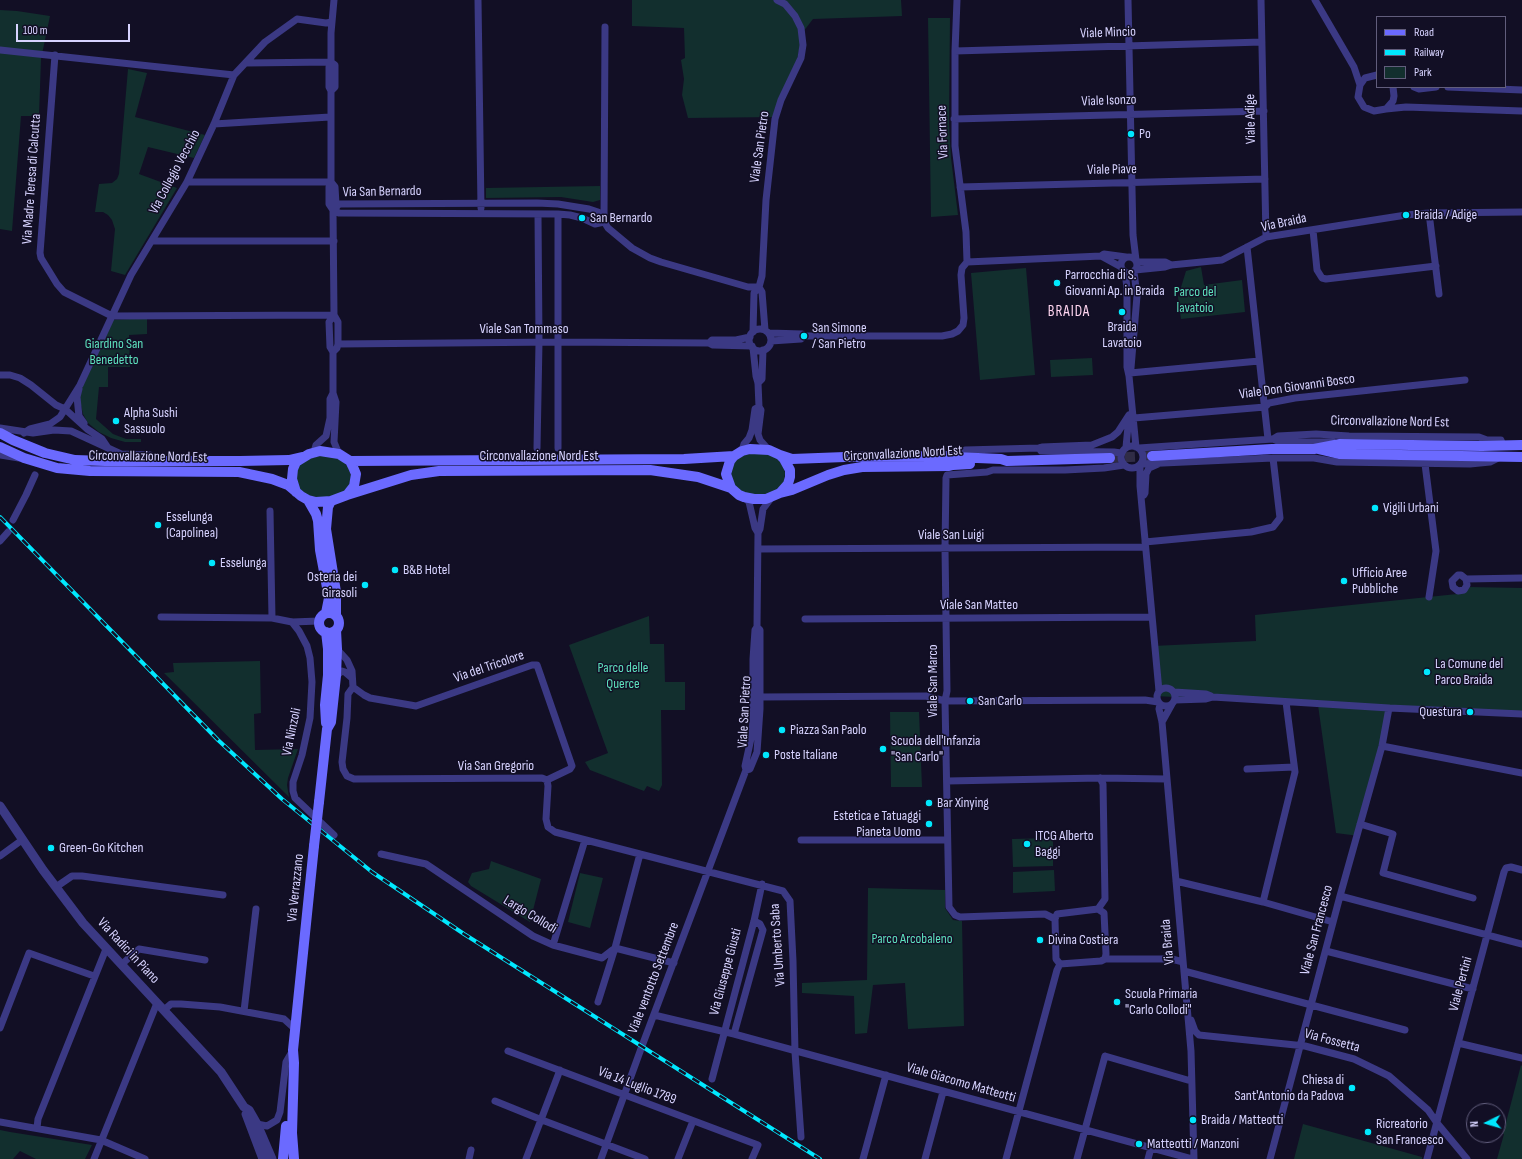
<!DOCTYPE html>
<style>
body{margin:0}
#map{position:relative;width:1522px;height:1159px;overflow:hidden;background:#120f25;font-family:"Sofia Sans Condensed",sans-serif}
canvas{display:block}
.legend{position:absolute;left:1376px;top:16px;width:130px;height:72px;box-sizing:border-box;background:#120f25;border:1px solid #615d7c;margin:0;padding:5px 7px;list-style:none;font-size:12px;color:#d7d3ff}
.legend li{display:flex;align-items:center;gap:8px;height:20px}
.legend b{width:20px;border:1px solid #615d7c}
.north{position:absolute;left:1466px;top:1103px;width:40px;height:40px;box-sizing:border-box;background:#120f25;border:1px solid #615d7c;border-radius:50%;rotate:265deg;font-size:11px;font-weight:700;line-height:16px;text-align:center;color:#d7d3ff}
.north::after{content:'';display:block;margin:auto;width:14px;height:18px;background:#00e8fe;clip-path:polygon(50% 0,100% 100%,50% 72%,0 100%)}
.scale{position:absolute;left:16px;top:24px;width:114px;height:18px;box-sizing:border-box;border:2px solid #d7d3ff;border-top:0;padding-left:5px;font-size:12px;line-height:14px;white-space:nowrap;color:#d7d3ff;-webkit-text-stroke:3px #120f25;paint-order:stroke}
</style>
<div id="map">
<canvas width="1522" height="1159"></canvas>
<ul class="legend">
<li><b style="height:5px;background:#6b6aff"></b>Road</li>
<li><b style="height:5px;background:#00e8fe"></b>Railway</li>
<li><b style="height:11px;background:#122f2e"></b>Park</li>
</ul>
<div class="north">N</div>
<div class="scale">100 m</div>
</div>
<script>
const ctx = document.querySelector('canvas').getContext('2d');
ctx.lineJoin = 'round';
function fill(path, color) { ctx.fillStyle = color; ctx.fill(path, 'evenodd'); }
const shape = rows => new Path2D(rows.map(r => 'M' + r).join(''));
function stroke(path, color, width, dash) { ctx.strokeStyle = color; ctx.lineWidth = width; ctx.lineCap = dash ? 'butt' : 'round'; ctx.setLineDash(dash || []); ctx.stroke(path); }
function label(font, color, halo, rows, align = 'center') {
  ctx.font = font + ' "Sofia Sans Condensed",sans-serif'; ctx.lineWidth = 3; ctx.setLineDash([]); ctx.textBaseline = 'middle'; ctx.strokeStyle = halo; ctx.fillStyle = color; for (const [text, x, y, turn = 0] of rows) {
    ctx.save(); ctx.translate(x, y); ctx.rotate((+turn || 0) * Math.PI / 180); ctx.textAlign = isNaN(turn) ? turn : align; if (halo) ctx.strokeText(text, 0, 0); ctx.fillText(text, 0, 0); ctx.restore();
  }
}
const green = shape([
 [632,0,901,0,902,16,813,19,803,32,796,65,776,117,688,118,682,95,684,79,681,60,685,58,684,28,632,26],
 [0,10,17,11,50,16,41,59,39,116,21,116,12,231,0,229],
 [928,18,950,18,949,124,951,158,958,215,931,217],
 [128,69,147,73,135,117,205,135,194,158,148,147,139,174,177,188,125,275,111,271,115,229,112,220,108,215,103,212,95,212,99,184,112,183,117,179,119,174],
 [600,186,600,200,593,202,561,197,486,198,486,188],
 [1201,267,1204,285,1242,280,1245,312,1181,319,1178,297,1186,271],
 [1026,268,1035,375,980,380,971,273],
 [147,318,147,334,129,335,130,367,108,367,108,387,99,387,96,419,113,434,126,439,141,439,141,442,125,442,111,438,99,432,88,423,83,414,79,397,83,385,113,320],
 [1092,358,1093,375,1051,377,1050,360],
 [757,453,767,453,777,458,783,465,785,473,784,483,776,491,765,495,748,494,737,489,732,481,730,472,734,462,744,455],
 [322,456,332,456,343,461,349,469,351,476,349,486,342,494,321,498,307,495,302,492,297,484,296,475,299,465,310,458],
 [1469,587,1522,588,1522,716,1391,710,1359,836,1336,833,1318,705,1156,696,1153,646,1256,641,1255,615,1457,594],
 [649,616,650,644,664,644,665,682,685,682,685,710,661,710,662,785,659,791,647,786,644,791,590,770,585,762,608,753,569,645],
 [260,661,261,713,254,714,255,750,298,749,288,778,287,785,289,797,164,673,174,672,173,663],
 [890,712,919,712,922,787,891,787],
 [1053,838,1053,866,1013,867,1012,839],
 [491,861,541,879,530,922,471,886,468,882,472,873,489,869],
 [1054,870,1055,891,1013,893,1013,872],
 [580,873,603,878,590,928,568,922],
 [868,888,945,890,945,908,953,920,962,921,964,1026,908,1029,905,983,873,985,867,1033,855,1034,854,996,802,993,802,983,867,980],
 [1521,1065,1522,1066,1522,1159,1497,1159,1504,1134,1503,1134],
 [1303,1124,1422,1157,1422,1159,1294,1159],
 [0,1130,10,1132,92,1145,85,1159,36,1159,20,1151,13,1159,0,1159]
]);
const secondaryTunnel = shape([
 [1110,458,1152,456]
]);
const minor = shape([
 [478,0,481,208],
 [957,0,955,51,955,146,966,232,967,262],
 [1128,0,1133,235,1136,260],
 [1261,0,1266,237],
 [1315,0,1354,67,1360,85],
 [0,50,234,75],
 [955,51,1262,42],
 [55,55,40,253,41,258,57,284,64,292,112,316,334,315],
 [246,63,331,62],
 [1377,75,1365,78,1360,85,1358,97,1364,107,1374,111,1386,109,1393,101,1394,96,1393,87],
 [1414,87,1419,89,1436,87],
 [1448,87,1522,90],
 [331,91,335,87,335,65,331,62],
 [1386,109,1406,107,1522,111],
 [954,119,1264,111],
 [214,124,330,117],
 [187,182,331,182,331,91,329,87,329,67,331,62,331,33,334,0],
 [960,187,1265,179],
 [334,210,339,204,537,203,558,204,589,209,598,212,608,228,632,248,650,258,661,262,748,287,759,287],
 [1429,213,1439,294],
 [604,221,605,27],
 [1313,230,1317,270,1322,278,1326,279,1436,266],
 [152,241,334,241],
 [1247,247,1268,439],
 [1101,256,1121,267],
 '1121 265a8 8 0 1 1 16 0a8 8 0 1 1-16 0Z',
 [967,262,1101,256,1104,254,1126,257],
 [1137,262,1165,262,1171,265],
 [1135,270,1165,267,1171,265,1222,260,1266,237,1406,215,1429,213,1522,212],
 [1125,272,1127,288,1127,367,1129,376,1136,447],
 [759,287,762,292,765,330],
 [334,315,329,322,330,347,333,352,333,393,336,402,334,442,339,454],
 '749 340a11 11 0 1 1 22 0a11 11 0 1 1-22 0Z',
 [753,332,754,293,759,287,762,276,766,200,775,119,781,100,801,58,803,45,801,28,795,16,785,4,777,0],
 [769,333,802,334,804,336],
 [771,341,801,339,804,336,942,336,952,334,958,331,963,325,964,318,961,275,962,268,967,262],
 [709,343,712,340,736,340,750,337],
 [338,344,558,342,709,343,713,345,752,346],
 [753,348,756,376,758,383,759,407,761,410,758,434,760,440,769,450],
 [333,352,337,348,338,344,338,322,334,315,333,210,336,204,335,187,331,182,329,187,329,204,333,210,339,213,558,214,570,215,582,218,595,224,604,222],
 [1131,368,1137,296,1134,272],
 [1130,373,1259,361],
 [0,375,10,375,20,378,31,385,56,405,65,409,87,429,102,439,108,448],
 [758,383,762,379,763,350],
 [79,389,77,397,78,407,79,416,84,423],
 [1134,418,1265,407,1269,403,1295,398,1465,380],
 [0,428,33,433,54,430,71,431,121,454,150,455,156,461],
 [24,433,30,429,50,424,60,417,80,385,131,275,187,182,214,124,234,75,265,42,297,19,326,23,332,22],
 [1273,439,1280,442,1333,442],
 '1121 457a11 11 0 1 1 22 0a11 11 0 1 1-22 0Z',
 [1126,447,1129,416],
 [537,448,539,342,538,214],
 [558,448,558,214],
 [1039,448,1041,451,1114,452,1121,453],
 [1139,448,1273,439,1278,436,1316,434,1349,436,1479,437,1487,440,1501,440,1503,446],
 [742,451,744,444,749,438,752,430,755,409,759,407],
 [314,452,316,445,326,436,330,418,330,399,333,393],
 [954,454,963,453,965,450,1039,448,1042,447,1092,445,1112,437,1118,432,1129,415],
 [0,455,19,458],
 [1141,464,1273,458,1314,458,1337,462,1470,464,1490,462,1498,458],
 [1425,464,1436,551,1429,597],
 [1140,465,1140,486,1159,691],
 [1144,495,1145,493,1146,474,1149,468,1158,464],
 [744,497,749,502,755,528,758,533,757,627,755,630,753,659,753,720,752,734,745,766,746,770],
 [270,511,272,618],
 [13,520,26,495,35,475],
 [758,533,760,529,763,509,772,497],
 [0,541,8,532],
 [1145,542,1251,532,1273,527,1280,518,1273,458],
 [758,549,1145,547],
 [1466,579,1467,585,1464,590,1458,591,1453,587,1452,581,1458,575,1461,575,1466,579,1522,578],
 [161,617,272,618,292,622,319,621],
 [805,619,1152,617],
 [292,622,299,631,307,646,310,658,312,682,310,718,302,755,293,782,293,791,295,798,334,835],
 [337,649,347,660,352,671,353,687,364,695,370,698,416,706,532,665,537,665,572,766,570,769,547,780],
 [336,676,342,671,345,672,352,678],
 [353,687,348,694,347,718,342,762,343,769,347,776,354,779,542,778,547,780,548,786,546,819,548,827,555,832,783,891,790,901,793,961,795,1052,801,1137],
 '1157 697a9 9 0 1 1 18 0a9 9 0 1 1-18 0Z',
 [1174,692,1206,694,1211,696],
 [1175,700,1206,699,1213,697,1389,708,1522,714],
 [753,702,760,697,926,696,945,701,1145,700,1158,702],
 [1160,704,1159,709,1162,722,1191,1051,1194,1159],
 [1162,722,1172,704],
 [1382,746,1522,773],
 [1247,769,1294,767],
 [746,770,750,769,757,752,760,709,760,630,757,627],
 [947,781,1100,778,1167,779],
 [1360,824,1393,834,1383,873,1473,898],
 [801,840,947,840],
 [381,854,426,864,533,936,553,945,602,958,615,948,674,963],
 [0,856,22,840],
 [1176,881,1263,902,1333,922],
 [56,887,72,876,82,876,223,895],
 [1340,896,1522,944],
 [1263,902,1295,772,1286,702],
 [1098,909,1104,913,1106,954,1105,959,1101,961,1060,964,1056,959,1055,919,1057,914,1098,909],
 [1098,909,1105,899,1103,784,1100,778],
 [1055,919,1045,914,960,917,955,915,949,907,945,701,947,691,945,548,946,478,947,475,987,472,993,470,1065,470,1104,468,1124,465],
 [553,945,585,840],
 [1326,951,1473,989],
 [1105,959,1172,959,1183,962],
 [122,964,139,949,205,960],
 [1184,971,1405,1030],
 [598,1002,615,948,640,854],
 [164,1010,171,1004,181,1004,220,1007,279,1018,284,1019,295,1029],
 [244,1011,256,909],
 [654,1015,734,1034,1192,1159],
 [1191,1020,1195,1031,1199,1035,1305,1046,1354,1059,1389,1076,1428,1110,1437,1123,1467,1159],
 [0,1028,29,953,94,976],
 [734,1034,763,930,760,924,754,921],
 [1458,1043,1522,1058],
 [508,1051,758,1145,752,1159],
 [712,1079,754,921,762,884],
 [495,1101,542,1120,645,1159],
 [0,1122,101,1140,145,1159],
 [257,1124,267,1126,277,1120,280,1112,286,1062,293,1050],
 [37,1128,38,1119,106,949],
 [94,1159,157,1003],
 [469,1159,471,1150],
 [526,1159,560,1070],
 [601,1159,642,1046,746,770],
 [678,1159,693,1121],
 [863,1159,886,1075],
 [925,1159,943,1092],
 [1006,1159,1057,970,1060,964],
 [1077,1159,1105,1056,1191,1081],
 [1148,1159,1151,1148],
 [1270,1159,1340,896,1382,746,1389,708],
 [1427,1159,1504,872,1506,868,1511,867,1522,870]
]);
const tertiary = shape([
 [0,806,43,870,83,923,221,1072,244,1107,249,1110,257,1124,272,1159],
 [246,1114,263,1159]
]);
const secondary = shape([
 [0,433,13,440,45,453,75,460,105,461,240,461,289,460,302,457],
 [0,447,24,458,57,468,90,471,239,472,272,479,288,485,301,496,308,500,316,502,331,501,347,495,354,486,356,474,353,467,350,461,339,454,320,451,309,454,296,462,293,469,292,479,296,492],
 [750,449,769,450,780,455,784,459,790,470,790,477,788,484,780,493,766,499,754,499,744,497,739,495,731,488,726,474,730,461,734,456,742,451,750,449],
 [1318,449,1339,454,1522,457],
 [780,455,792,459,845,457,949,456,954,457,1001,459,1007,461,1110,458],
 [1152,456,1272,449,1314,449,1340,444,1482,446,1522,445],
 [350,461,684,459,734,456],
 [780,493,792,490,828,475,844,470,862,467,949,466,953,465,970,464],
 [347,495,411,475,439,471,650,470,698,477,731,488],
 [308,500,316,514,318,521,320,550,329,598,326,613],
 [331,501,328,507,326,529,336,592,336,615],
 '319 623a10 10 0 1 1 20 0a10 10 0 1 1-20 0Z',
 [326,723,325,705,328,675,328,649,326,632],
 [319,802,327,729,331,722,336,676,337,649,336,630],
 [283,1159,286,1126],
 [294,1159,292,1133,294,1063,293,1050,314,846]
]);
const rail = shape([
 [0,517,218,740,282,799,372,872,464,934,820,1159]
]);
const secondaryBridge = shape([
 [314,846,319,802]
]);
const markers = [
 [1131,134,4,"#00e8fe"],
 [1406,215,4,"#00e8fe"],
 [582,218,4,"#00e8fe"],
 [1057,283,4,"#00e8fe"],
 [1122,312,4,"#00e8fe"],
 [804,336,4,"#00e8fe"],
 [116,421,4,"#00e8fe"],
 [1375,508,4,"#00e8fe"],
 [158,525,4,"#00e8fe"],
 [212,563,4,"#00e8fe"],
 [395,570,4,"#00e8fe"],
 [1344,581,4,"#00e8fe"],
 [365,585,4,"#00e8fe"],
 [1427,672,4,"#00e8fe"],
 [970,701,4,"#00e8fe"],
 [1470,712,4,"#00e8fe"],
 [782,730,4,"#00e8fe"],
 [883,749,4,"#00e8fe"],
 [766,755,4,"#00e8fe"],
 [929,803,4,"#00e8fe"],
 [929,824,4,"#00e8fe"],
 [1027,844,4,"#00e8fe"],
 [51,848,4,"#00e8fe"],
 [1040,940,4,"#00e8fe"],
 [1117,1002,4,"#00e8fe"],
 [1352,1088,4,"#00e8fe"],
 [1193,1120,4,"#00e8fe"],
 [1368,1132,4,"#00e8fe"],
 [1139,1144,4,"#00e8fe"]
];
const streetNames = [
 ["Viale Mincio",1108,33,-2],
 ["Viale Isonzo",1109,101,-2],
 ["Viale Adige",1251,119,-91],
 ["Via Fornace",943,132,-92],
 ["Viale San Pietro",760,147,-82],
 ["Viale Piave",1112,170,-1],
 ["Via Collegio Vecchio",175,172,-62],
 ["Via Madre Teresa di Calcutta",32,179,-86],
 ["Via San Bernardo",382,192,-1],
 ["Via Braida",1284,223,-12],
 ["Viale San Tommaso",524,329],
 ["Viale Don Giovanni Bosco",1297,387,-8],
 ["Circonvallazione Nord Est",1390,422,1],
 ["Circonvallazione Nord Est",903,454,-3],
 ["Circonvallazione Nord Est",539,456],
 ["Circonvallazione Nord Est",148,457,1],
 ["Viale San Luigi",951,535],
 ["Viale San Matteo",979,605],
 ["Via del Tricolore",489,667,-19],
 ["Viale San Marco",933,681,-90],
 ["Viale San Pietro",745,712,-87],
 ["Via Ninzoli",292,732,-78],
 ["Via San Gregorio",496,766],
 ["Via Verrazzano",296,888,-84],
 ["Largo Collodi",530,915,31],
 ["Viale San Francesco",1317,930,-75],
 ["Via Braida",1168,942,-95],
 ["Via Umberto Saba",778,945,-94],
 ["Via Radici in Piano",128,951,47],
 ["Via Giuseppe Giusti",726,972,-75],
 ["Viale ventotto Settembre",654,978,-69],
 ["Viale Pertini",1461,984,-75],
 ["Via Fossetta",1332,1041,15],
 ["Viale Giacomo Matteotti",961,1083,16],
 ["Via 14 Luglio 1789",637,1086,21]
];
const poiNames = [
 ["Po",1139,134],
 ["Braida / Adige",1414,215],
 ["San Bernardo",590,218],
 ["Parrocchia di S.",1065,275],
 ["Giovanni Ap. in Braida",1065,291],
 ["Braida",1122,327,"center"],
 ["Lavatoio",1122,343,"center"],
 ["San Simone",812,328],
 ["/ San Pietro",812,344],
 ["Alpha Sushi",124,413],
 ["Sassuolo",124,429],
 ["Vigili Urbani",1383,508],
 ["Esselunga",166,517],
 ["(Capolinea)",166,533],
 ["Esselunga",220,563],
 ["B&B Hotel",403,570],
 ["Ufficio Aree",1352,573],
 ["Pubbliche",1352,589],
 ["Osteria dei",357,577,"right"],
 ["Girasoli",357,593,"right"],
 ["La Comune del",1435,664],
 ["Parco Braida",1435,680],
 ["San Carlo",978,701],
 ["Questura",1462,712,"right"],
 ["Piazza San Paolo",790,730],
 ["Scuola dell'Infanzia",891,741],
 ["\"San Carlo\"",891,757],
 ["Poste Italiane",774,755],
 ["Bar Xinying",937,803],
 ["Estetica e Tatuaggi",921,816,"right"],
 ["Pianeta Uomo",921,832,"right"],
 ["ITCG Alberto",1035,836],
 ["Baggi",1035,852],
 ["Green-Go Kitchen",59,848],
 ["Divina Costiera",1048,940],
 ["Scuola Primaria",1125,994],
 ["\"Carlo Collodi\"",1125,1010],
 ["Chiesa di",1344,1080,"right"],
 ["Sant'Antonio da Padova",1344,1096,"right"],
 ["Braida / Matteotti",1201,1120],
 ["Ricreatorio",1376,1124],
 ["San Francesco",1376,1140],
 ["Matteotti / Manzoni",1147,1144]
];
const parkNames = [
 ["Parco del",1195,292],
 ["lavatoio",1195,308],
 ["Giardino San",114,344],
 ["Benedetto",114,360],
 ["Parco delle",623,668],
 ["Querce",623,684],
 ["Parco Arcobaleno",912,939]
];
const neighbourhoodNames = [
 ["BRAIDA",1069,312]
];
fill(green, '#122f2e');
stroke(secondaryTunnel, '#302c46', 10, [10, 5]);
stroke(minor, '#3b3984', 7);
stroke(tertiary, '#3b3984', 9);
stroke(secondary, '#6b6aff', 10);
stroke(rail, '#00e8fe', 4);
stroke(rail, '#120f25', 2.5, [8]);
stroke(secondaryBridge, '#6b6aff', 10);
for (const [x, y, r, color] of markers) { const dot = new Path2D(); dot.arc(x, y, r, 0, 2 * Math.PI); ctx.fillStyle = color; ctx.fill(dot); stroke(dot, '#120f25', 1.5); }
label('14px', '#d7d3ff', '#120f25', streetNames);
label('14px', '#d7d3ff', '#120f25', poiNames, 'left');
label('14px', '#5de0bd', '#120f25', parkNames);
ctx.letterSpacing = '1px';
label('15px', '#ffd5f0', '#120f25', neighbourhoodNames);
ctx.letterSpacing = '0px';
</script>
